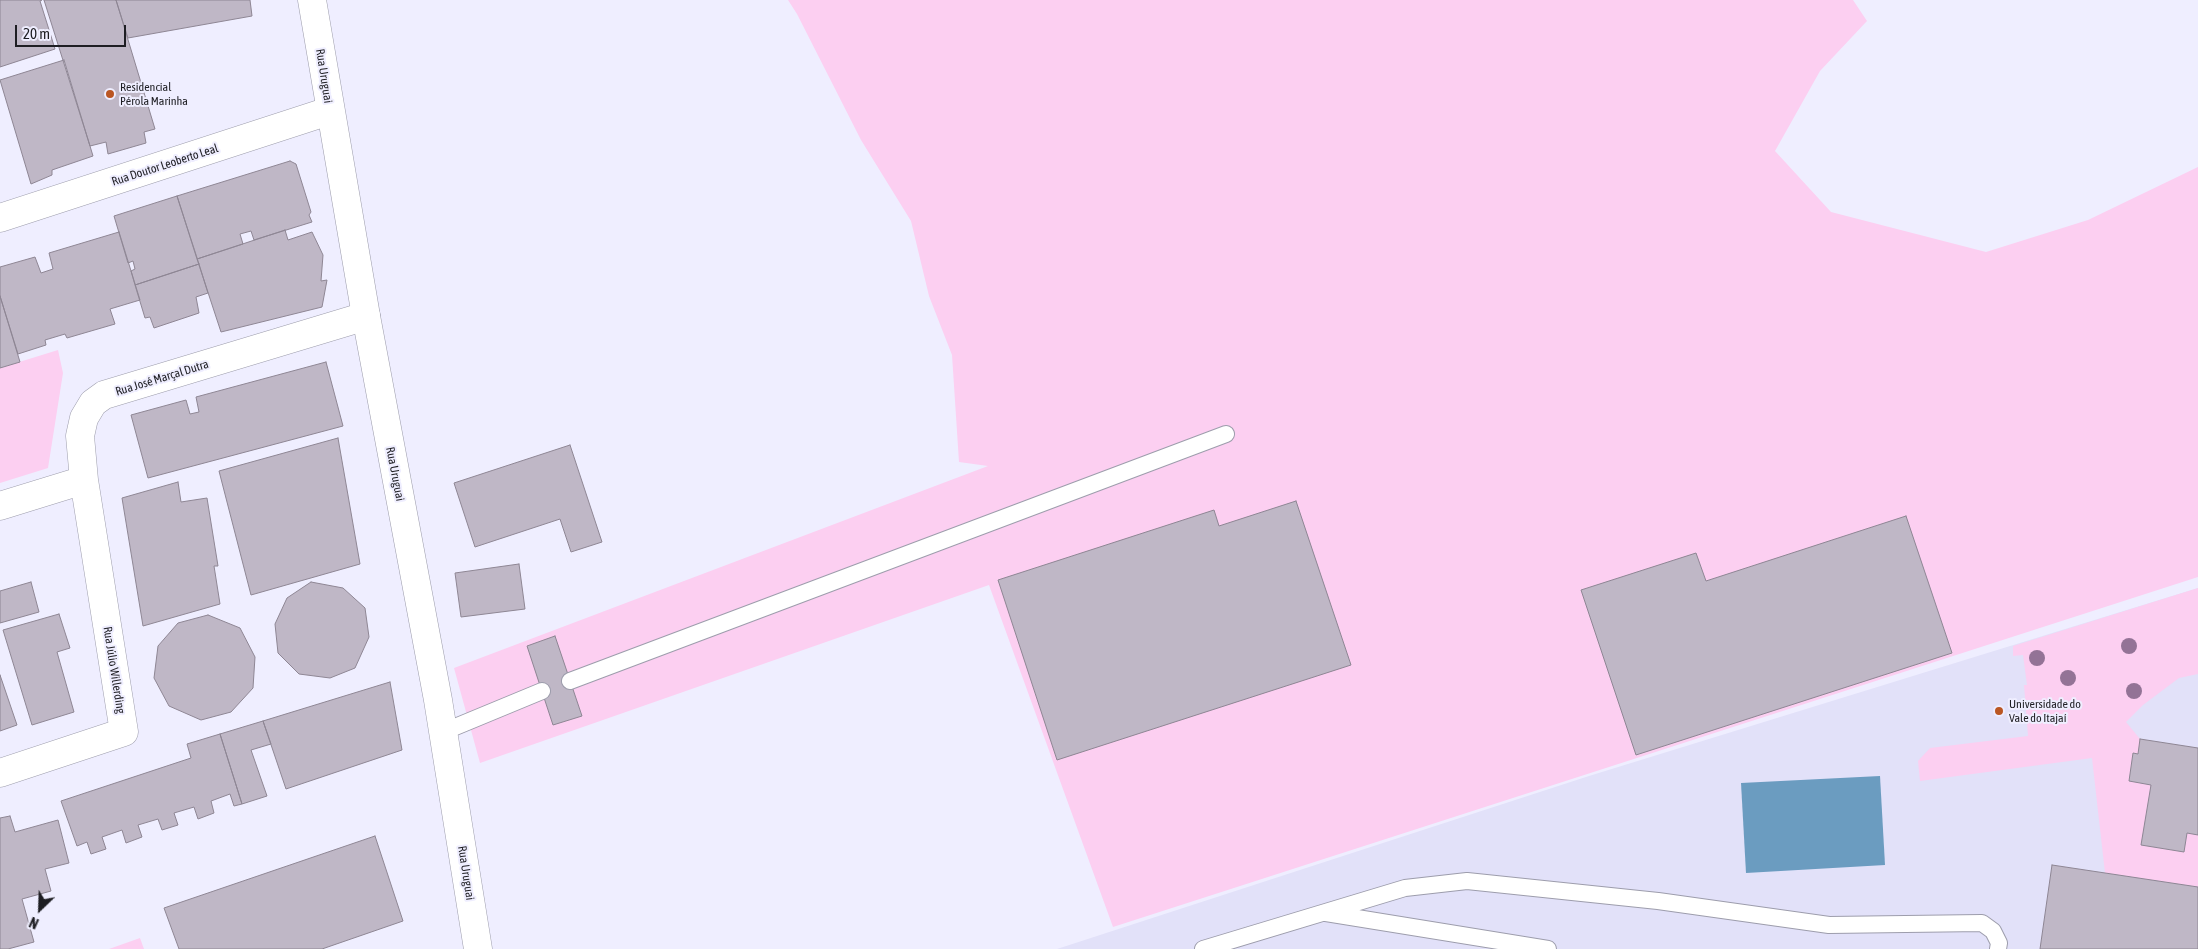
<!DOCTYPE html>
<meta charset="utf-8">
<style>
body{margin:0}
#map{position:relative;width:2198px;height:949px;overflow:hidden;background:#efeeff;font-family:"Asap Condensed",sans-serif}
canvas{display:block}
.north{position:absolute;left:15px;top:884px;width:50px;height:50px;-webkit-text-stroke:4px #efeeff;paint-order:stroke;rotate:204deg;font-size:14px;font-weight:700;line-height:20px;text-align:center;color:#1e1e23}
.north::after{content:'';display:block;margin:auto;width:18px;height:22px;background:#1e1e23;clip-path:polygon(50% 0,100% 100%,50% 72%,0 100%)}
.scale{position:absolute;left:15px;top:25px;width:111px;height:22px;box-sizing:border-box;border:2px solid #1e1e23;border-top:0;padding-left:6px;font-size:15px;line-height:18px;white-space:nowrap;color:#1e1e23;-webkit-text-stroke:4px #efeeff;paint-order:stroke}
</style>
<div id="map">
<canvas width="2198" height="949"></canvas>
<div class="north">N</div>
<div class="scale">20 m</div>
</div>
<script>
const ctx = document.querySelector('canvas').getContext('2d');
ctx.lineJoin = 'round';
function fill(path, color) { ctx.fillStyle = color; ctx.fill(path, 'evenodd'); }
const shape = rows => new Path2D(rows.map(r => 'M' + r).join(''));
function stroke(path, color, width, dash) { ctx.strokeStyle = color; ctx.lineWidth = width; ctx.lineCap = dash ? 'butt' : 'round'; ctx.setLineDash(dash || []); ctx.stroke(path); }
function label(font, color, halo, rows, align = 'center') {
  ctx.font = font + ' "Asap Condensed",sans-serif'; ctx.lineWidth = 4; ctx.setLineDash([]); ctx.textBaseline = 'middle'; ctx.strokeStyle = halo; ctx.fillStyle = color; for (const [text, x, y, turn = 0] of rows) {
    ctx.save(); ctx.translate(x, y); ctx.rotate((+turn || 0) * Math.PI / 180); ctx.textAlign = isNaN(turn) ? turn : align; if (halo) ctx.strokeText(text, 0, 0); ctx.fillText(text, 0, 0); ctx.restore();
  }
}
const built = shape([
 [2198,588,2198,949,1057,949,1589,776]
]);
const green = shape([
 [788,0,1853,0,1867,21,1820,71,1775,151,1831,212,1986,252,2088,220,2198,167,2198,577,1113,927,989,585,480,763,454,668,988,466,959,462,952,355,929,296,911,221,861,140,797,14],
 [58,350,63,373,48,468,0,483,0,368],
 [2198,588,2198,674,2179,678,2143,705,2126,722,2140,739,2138,754,2133,754,2129,781,2151,785,2141,845,2184,852,2187,833,2198,835,2198,887,2105,873,2092,758,1920,781,1918,761,1930,748,2028,736,2024,685,2027,685,2023,655,2013,656,2013,646],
 [140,938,144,949,109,949]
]);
const water = shape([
 [1880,776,1885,865,1746,873,1741,783]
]);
const building = shape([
 [0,0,42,0,40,1,55,49,0,67,0,0],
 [44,0,116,0,155,129,144,132,146,143,108,154,106,142,90,146,44,0],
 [116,0,250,0,252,16,128,38,116,0],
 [64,60,93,156,52,170,52,175,31,184,0,80,64,60],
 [290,161,296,164,311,212,309,215,312,222,254,240,251,231,240,234,243,244,197,259,177,196,290,161],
 [177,196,199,264,135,285,131,271,135,269,133,261,128,263,114,216,177,196],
 [285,230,288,240,312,232,323,255,321,281,327,280,322,307,221,332,197,259,285,230],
 [119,232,140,300,110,309,115,324,67,338,65,334,45,340,46,345,18,354,0,296,0,267,35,257,41,273,53,269,49,253,119,232],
 [199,264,208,293,196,297,199,313,154,328,150,317,145,318,135,285,199,264],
 [0,296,20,362,0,368,0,296],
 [326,362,343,426,148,478,131,415,186,400,190,414,199,412,196,397,326,362],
 [338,438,360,564,251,595,219,471,338,438],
 [570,445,602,542,571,552,560,519,475,547,454,483,570,445],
 [178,482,181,502,207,498,218,566,214,566,220,604,143,626,122,498,178,482],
 [1296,501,1351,665,1057,760,998,580,1214,510,1219,526,1296,501],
 [1906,516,1952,653,1636,755,1581,590,1696,553,1706,581,1906,516],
 [519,564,525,609,461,617,455,573,519,564],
 [31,582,39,612,0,623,0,591,31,582],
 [311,582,343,588,365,608,369,637,355,668,330,678,299,674,278,653,275,624,287,598,311,582],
 [59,614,70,648,57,652,74,712,32,725,3,630,59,614],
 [208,615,240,628,255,657,253,688,231,712,201,720,169,706,154,678,158,646,178,623,208,615],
 [555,636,582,716,553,725,527,646,555,636],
 [0,675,17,725,0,731,0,675],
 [390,682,402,750,286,789,263,721,390,682],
 [263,721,271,744,251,750,267,796,242,804,220,734,263,721],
 [220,734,242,804,234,806,230,794,211,801,214,813,198,819,194,807,174,813,178,825,162,830,158,819,138,825,142,837,126,843,122,830,102,837,106,849,91,854,87,842,77,846,61,801,191,758,187,744,220,734],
 [2140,739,2198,748,2198,835,2187,833,2184,852,2141,845,2151,785,2129,781,2133,753,2138,754,2140,739],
 [10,816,15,832,58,820,69,863,45,869,51,891,22,899,34,942,8,949,0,949,0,818,10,816],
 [375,836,403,921,322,949,179,949,164,908,375,836],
 [2052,865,2198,887,2198,949,2040,949,2052,865]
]);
const lane = shape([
 [570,681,1226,434],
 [443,732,542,691],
 [1326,913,1548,949],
 [1203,949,1405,888,1467,881,1658,901,1829,925,1982,923,1993,931,1999,943,1998,949]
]);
const street = shape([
 [0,218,329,111],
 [0,506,84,480,80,436,84,418,93,403,104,395,366,316],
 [0,773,124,732,84,480]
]);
const primary = shape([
 [312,0,366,316,438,700,478,949]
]);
const trees = [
 [2129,646],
 [2037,658],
 [2068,678],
 [2134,691]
];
const markers = [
 [110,94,5,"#ba5623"],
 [1999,711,5,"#ba5623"]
];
const streetNames = [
 ["Rua Uruguai",324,76,81],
 ["Rua Doutor Leoberto Leal",165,165,-18],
 ["Rua José Marçal Dutra",162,378,-17],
 ["Rua Uruguai",395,474,79],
 ["Rua Júlio Willerding",114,670,81],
 ["Rua Uruguai",466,873,81]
];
const poiNames = [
 ["Residencial",120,87],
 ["Pérola Marinha",120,101],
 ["Universidade do",2009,704],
 ["Vale do Itajaí",2009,718]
];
fill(built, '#e2e1f9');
fill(green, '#fccff1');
fill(water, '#6b9cc0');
fill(building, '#bfb7c6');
stroke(building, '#8e8694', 1);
stroke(lane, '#9d9dac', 18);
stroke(street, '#9d9dac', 29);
stroke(primary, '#9d9dac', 29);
stroke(lane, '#fff', 16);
stroke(street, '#fff', 28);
stroke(primary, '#fff', 28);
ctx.fillStyle = '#937396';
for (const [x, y] of trees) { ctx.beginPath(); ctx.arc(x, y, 8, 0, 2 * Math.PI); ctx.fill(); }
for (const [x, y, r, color] of markers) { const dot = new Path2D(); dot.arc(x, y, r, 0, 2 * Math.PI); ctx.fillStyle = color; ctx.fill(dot); stroke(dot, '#efeeff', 2); }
label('12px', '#1e1e23', '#efeeff', streetNames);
label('12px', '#1e1e23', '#efeeff', poiNames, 'left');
</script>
